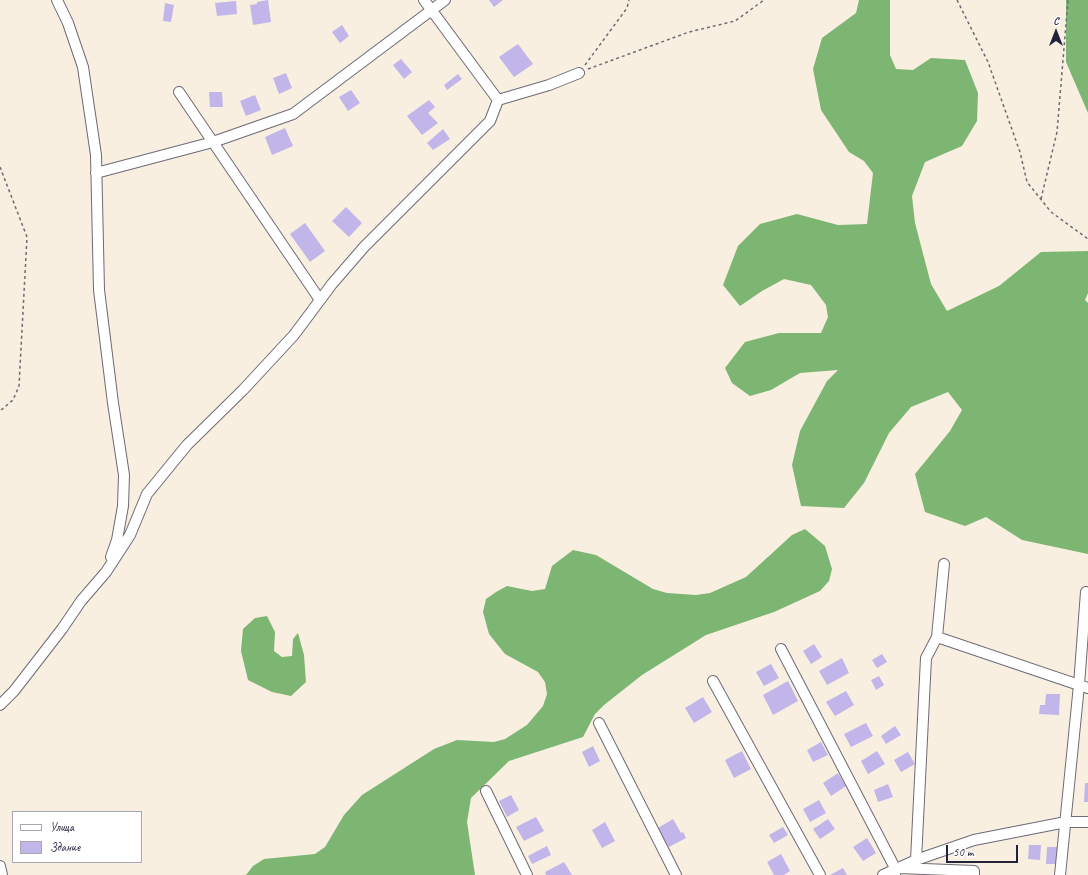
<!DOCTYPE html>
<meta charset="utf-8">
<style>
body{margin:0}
#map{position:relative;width:1088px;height:875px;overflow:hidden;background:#f8efe0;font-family:Caveat,sans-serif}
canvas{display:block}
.legend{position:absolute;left:12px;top:811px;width:130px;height:52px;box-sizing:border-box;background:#fff;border:1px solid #a7a7b1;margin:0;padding:5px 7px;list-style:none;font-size:12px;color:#22223b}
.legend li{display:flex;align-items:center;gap:8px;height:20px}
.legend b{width:20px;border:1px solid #a7a7b1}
.north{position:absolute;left:1036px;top:12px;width:40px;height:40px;-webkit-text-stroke:3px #fff;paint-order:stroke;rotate:0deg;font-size:11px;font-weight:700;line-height:16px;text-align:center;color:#22223b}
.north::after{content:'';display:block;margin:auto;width:14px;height:18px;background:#22223b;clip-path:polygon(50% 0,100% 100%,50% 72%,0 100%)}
.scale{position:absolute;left:946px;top:845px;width:72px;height:18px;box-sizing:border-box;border:2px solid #22223b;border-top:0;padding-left:5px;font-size:12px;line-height:14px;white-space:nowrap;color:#22223b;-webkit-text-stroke:3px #fff;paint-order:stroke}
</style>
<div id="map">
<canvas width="1088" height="875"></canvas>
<ul class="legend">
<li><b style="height:5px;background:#fff"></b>Улица</li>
<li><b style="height:11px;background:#c1b5e9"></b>Здание</li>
</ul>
<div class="north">С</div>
<div class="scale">50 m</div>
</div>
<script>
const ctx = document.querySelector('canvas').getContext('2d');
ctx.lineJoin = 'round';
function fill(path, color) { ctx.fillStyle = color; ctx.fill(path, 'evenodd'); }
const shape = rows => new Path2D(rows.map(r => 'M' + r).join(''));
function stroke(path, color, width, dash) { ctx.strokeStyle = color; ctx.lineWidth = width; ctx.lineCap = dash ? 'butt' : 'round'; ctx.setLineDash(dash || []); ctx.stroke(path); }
const forest = shape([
 [859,0,890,0,890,55,896,69,913,70,931,58,965,60,978,93,977,121,962,146,925,162,912,196,915,223,931,284,947,311,999,286,1041,252,1088,251,1088,293,1085,300,1088,303,1088,554,1022,540,986,517,965,526,925,512,915,474,950,431,962,410,948,392,911,407,889,433,864,483,844,508,801,506,792,465,800,431,827,381,838,370,800,373,771,390,750,396,732,383,725,368,745,342,779,333,821,333,828,317,826,305,811,285,784,279,762,291,740,306,723,285,738,246,760,224,797,214,838,225,867,224,873,173,864,161,849,152,821,110,813,69,822,38,856,13],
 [1066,0,1088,0,1088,113,1066,62],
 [805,529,825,546,832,569,829,581,820,591,774,612,706,635,642,675,604,705,595,714,583,737,509,761,471,798,467,822,475,875,246,875,253,866,264,859,315,854,325,847,344,815,362,795,434,749,457,740,494,742,505,739,527,725,543,706,547,694,545,682,538,672,505,654,489,634,483,612,486,599,496,592,507,586,532,591,545,589,552,566,573,550,596,555,653,589,667,593,696,595,710,593,746,577,792,535],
 [267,616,275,632,274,651,282,657,292,656,293,639,298,633,304,655,306,682,291,696,272,692,248,680,241,651,243,629,255,618]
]);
const building = shape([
 [268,0,271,22,253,25,250,5,257,4,257,2],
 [489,0,503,0,494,7],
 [236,1,237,14,217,16,215,3],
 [165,3,174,5,171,22,163,21],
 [342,25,349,36,340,43,332,32],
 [518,44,533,64,514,77,499,57],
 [401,59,412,72,404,79,393,65],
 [286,73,292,88,279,94,273,78],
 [458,74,462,79,447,90,444,85],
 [351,90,360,103,348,111,339,97],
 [209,92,222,92,223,107,210,107],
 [255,95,261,110,246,116,240,101],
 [429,100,435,107,428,113,438,123,422,135,407,116],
 [285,128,293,146,272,155,265,137],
 [443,129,450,139,433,150,427,143],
 [346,207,362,223,349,237,332,221],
 [305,223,325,251,310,262,290,234],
 [814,644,822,657,811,664,803,651],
 [882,654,887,662,877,668,872,660],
 [842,658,849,673,827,685,819,671],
 [771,664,779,678,764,686,756,672],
 [879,676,884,685,876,690,871,680],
 [788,681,798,701,773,715,763,695],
 [846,691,854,705,835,716,826,702],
 [1046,694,1060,694,1059,715,1039,714,1040,705,1045,705],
 [703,697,712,712,694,723,685,708],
 [866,723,873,736,851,747,844,734],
 [895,726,901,735,886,744,881,736],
 [821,742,828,755,813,762,807,750],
 [593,746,600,761,589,767,582,752],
 [742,751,751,769,734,778,725,760],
 [877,751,885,764,868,774,861,761],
 [908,752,915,764,901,772,894,760],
 [838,773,846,786,831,796,823,783],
 [1085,783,1088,783,1088,802,1084,802],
 [888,784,893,797,878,802,874,790],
 [511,795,519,810,507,817,499,801],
 [819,800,826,813,810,822,803,809],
 [536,817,544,831,524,841,516,827],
 [673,819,681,833,683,832,686,838,669,847,658,828],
 [828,819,835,829,820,839,813,829],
 [605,822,615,841,602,848,592,830],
 [783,827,788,835,774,843,769,835],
 [867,838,876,853,863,861,853,847],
 [1029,845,1041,845,1040,860,1028,859],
 [547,846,551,855,532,864,528,856],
 [1047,847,1059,847,1059,864,1046,864],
 [781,854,790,871,784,875,774,875,767,862],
 [564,862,572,875,546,875,545,872],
 [843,868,847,875,830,875]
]);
const path = shape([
 [957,0,988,62,1020,152,1027,182,1051,212,1088,239],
 [585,65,627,8,629,0],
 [588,69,689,32,735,21,764,0],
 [0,167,27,237,19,386,13,400,0,411],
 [1041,199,1057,132,1068,0]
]);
const minor = shape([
 [57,0,68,23,83,67,96,155,99,290,113,403,124,475,123,506,117,540,111,557],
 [424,0,498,100],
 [179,92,320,300],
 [96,173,213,142,293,114,445,0],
 [937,637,944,564],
 [781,649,895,868,895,875],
 [713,681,820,875],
 [0,705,14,691,62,629,81,601,106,572,130,535,147,494,187,445,243,390,294,335,332,284,364,247,490,121,498,100,549,85,579,73],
 [599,723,676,875],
 [486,791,527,875],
 [916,860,926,658,937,637,1088,688],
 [0,866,2,875],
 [899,868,974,871,974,875],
 [883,875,916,860,974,840,1066,822,1088,822],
 [1060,875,1079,685,1086,592]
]);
fill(forest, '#7db572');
fill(building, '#c1b5e9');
stroke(minor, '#6d6a75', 12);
stroke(path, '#6d6a75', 1.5, [3, 3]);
stroke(minor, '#fff', 10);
</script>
